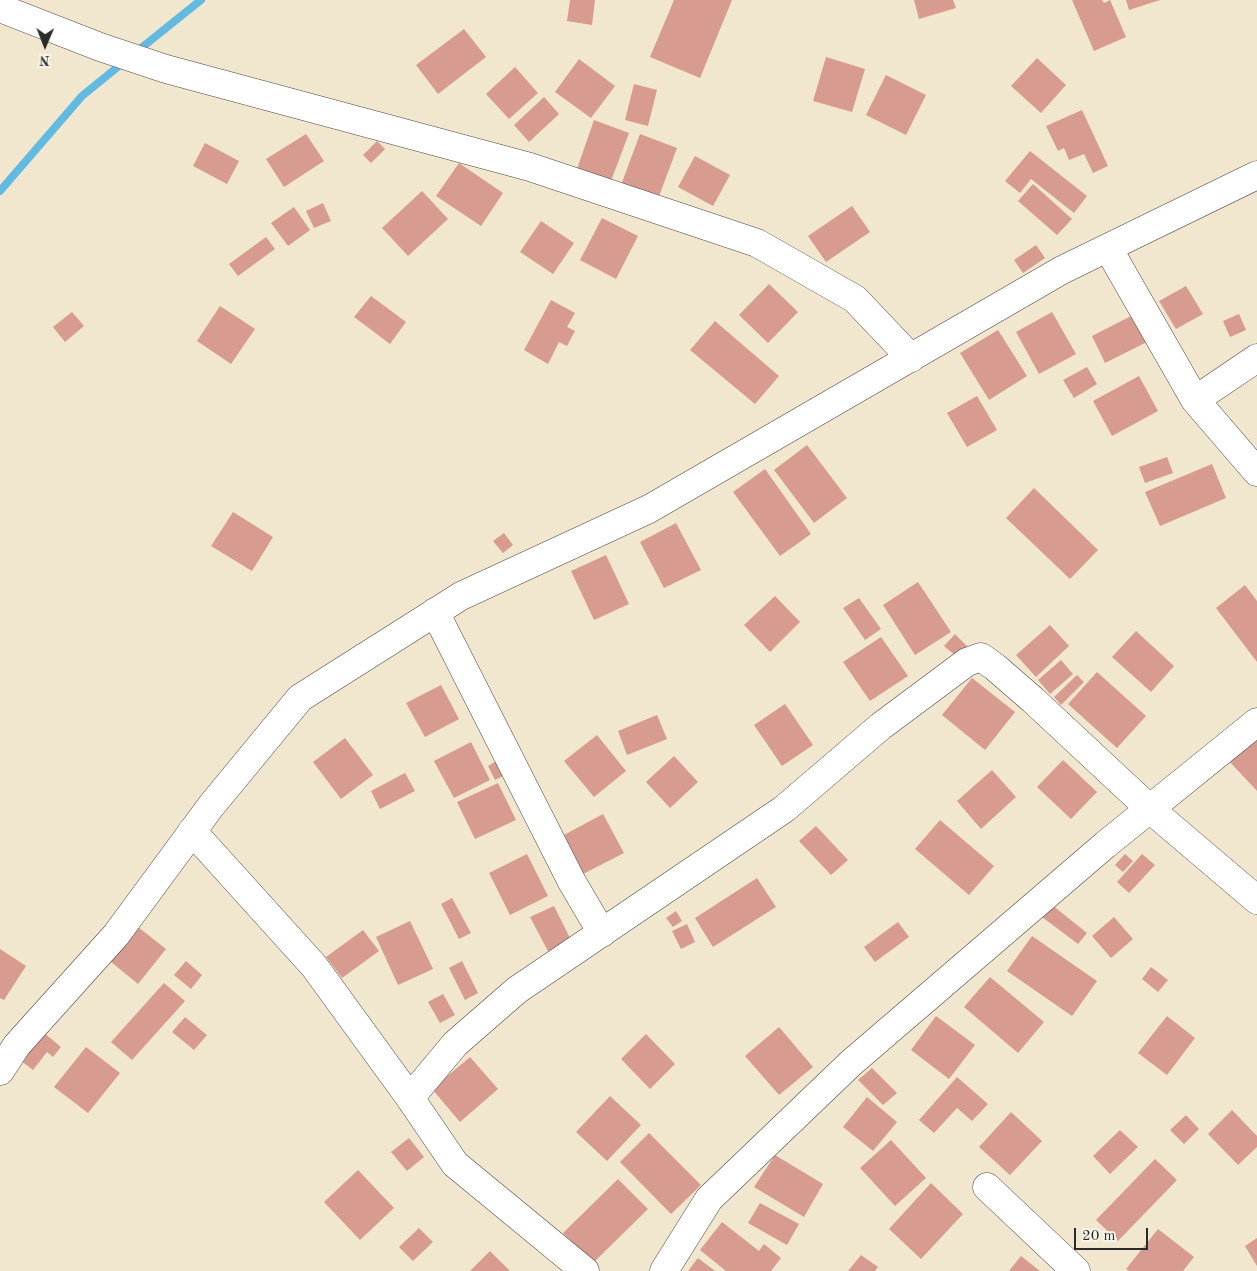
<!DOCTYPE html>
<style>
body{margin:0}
#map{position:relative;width:1257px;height:1271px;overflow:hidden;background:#f1e7cf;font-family:"Old Standard TT",serif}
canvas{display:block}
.north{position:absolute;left:20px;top:20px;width:50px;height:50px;-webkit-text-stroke:4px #f7f3e8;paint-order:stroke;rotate:181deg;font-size:14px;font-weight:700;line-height:20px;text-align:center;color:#2b2b2b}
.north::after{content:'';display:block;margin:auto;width:18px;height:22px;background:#2b2b2b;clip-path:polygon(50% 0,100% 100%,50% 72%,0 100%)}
.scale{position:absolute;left:1074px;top:1228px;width:74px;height:22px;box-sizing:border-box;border:2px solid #2b2b2b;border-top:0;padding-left:6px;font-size:15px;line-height:18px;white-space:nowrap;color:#2b2b2b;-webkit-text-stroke:4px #f7f3e8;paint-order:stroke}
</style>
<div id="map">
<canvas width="1257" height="1271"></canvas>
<div class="north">N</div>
<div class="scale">20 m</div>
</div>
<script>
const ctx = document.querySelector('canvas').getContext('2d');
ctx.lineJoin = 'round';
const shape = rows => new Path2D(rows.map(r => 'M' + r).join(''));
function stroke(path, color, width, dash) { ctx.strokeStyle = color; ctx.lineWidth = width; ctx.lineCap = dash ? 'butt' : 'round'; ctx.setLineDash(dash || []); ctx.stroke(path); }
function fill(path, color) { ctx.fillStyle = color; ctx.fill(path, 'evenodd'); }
const stream = shape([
 [135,53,201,0],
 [0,191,82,96,125,61]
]);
const building = shape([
 [570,0,595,0,592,25,567,21],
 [674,0,732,0,700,78,650,57],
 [914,0,953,0,956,8,919,19],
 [1072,0,1102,0,1104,3,1110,0,1126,37,1094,51],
 [1126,0,1160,0,1129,10],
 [464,29,486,57,438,94,416,65],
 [826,57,865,69,852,112,813,101],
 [1037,58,1066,85,1041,113,1011,86],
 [579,59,615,86,591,118,555,92],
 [515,67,538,93,509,119,486,94],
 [886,75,926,95,906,135,866,115],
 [634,84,657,90,648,126,625,120],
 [544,97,559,114,529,142,514,125],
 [1082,110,1108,166,1093,173,1084,154,1069,160,1064,148,1058,151,1046,126],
 [594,120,629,133,611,181,577,169],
 [306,134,324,161,284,187,266,159],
 [640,134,677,148,658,199,621,185],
 [377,141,385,149,371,163,363,155],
 [205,143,239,161,227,184,193,166],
 [1030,151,1087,196,1074,213,1031,179,1020,193,1005,181],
 [695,156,730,175,713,206,678,187],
 [459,163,503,193,481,226,436,196],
 [1033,184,1072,219,1057,235,1018,201],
 [422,191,448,219,408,256,382,228],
 [323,203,331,221,314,228,306,211],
 [852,206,870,232,826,262,808,236],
 [294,207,310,230,288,246,271,223],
 [602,218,638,236,616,279,580,260],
 [541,221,574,243,553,274,520,252],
 [266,237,275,249,238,276,229,264],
 [1036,245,1045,258,1023,273,1014,260],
 [769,284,798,312,768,343,739,315],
 [1186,286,1203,314,1176,329,1159,301],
 [371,296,406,322,390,344,354,317],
 [551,300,575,313,567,327,575,331,567,346,559,342,548,364,524,350],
 [220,306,255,329,231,364,197,341],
 [72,312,84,326,65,342,53,327],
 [1052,312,1076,354,1039,374,1016,332],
 [1137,313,1151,340,1105,363,1092,336],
 [1239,314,1246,330,1230,337,1223,321],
 [715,321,779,376,755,404,690,350],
 [998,330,1027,376,989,400,960,353],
 [1087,367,1097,384,1074,398,1063,380],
 [1139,376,1158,411,1112,436,1093,401],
 [977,396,997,430,967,447,947,413],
 [807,445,847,498,814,523,774,470],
 [1167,457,1173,473,1145,483,1139,467],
 [1212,464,1226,498,1160,526,1145,492],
 [765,469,811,534,780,556,733,492],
 [1034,488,1098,550,1070,579,1006,518],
 [233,512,273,537,252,571,211,546],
 [676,523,701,570,664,588,640,542],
 [504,533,513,545,503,553,493,541],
 [606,555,629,604,594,620,571,571],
 [918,582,951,632,915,655,883,605],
 [1245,585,1257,601,1257,662,1216,608],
 [775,596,800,622,770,652,744,625],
 [859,598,881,629,865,640,843,608],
 [1050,625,1069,646,1036,677,1016,655],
 [1136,631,1174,666,1151,692,1112,657],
 [955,634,967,646,957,657,944,646],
 [881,637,908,676,870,701,843,662],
 [1061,660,1073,674,1050,694,1038,680],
 [1097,672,1146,716,1117,748,1068,704],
 [1077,675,1084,682,1061,705,1054,697],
 [972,678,1015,712,985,750,942,715],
 [441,685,459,719,425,737,406,703],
 [785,704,813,745,782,766,754,725],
 [657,715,667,739,627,755,618,731],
 [1257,734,1257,791,1228,760],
 [597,735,626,771,594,797,564,761],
 [345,738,373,775,341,799,313,762],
 [471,742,490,780,454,798,434,761],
 [674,756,698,782,670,808,646,782],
 [500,759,507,774,495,780,488,766],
 [1063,760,1097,792,1071,819,1037,787],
 [992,770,1016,797,981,829,957,801],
 [405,773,415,791,380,809,371,791],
 [498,783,516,820,475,839,457,802],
 [603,814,624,853,583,874,562,836],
 [940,820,994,866,969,895,915,849],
 [816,826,848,860,831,875,799,841],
 [527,854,548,896,510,915,489,873],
 [1125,854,1133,861,1123,872,1115,865],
 [1142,854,1155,865,1129,893,1117,882],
 [757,878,776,907,713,947,695,918],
 [452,898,471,933,459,939,441,904],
 [1052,905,1087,933,1078,944,1042,917],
 [554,906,572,942,549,953,530,917],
 [676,911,682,921,673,927,666,918],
 [1114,917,1133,939,1111,958,1092,936],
 [410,921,433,969,398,985,376,937],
 [898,922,909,937,875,962,864,947],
 [687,924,695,942,681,949,672,931],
 [138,927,166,949,138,984,110,961],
 [363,930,379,951,342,978,326,957],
 [1032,936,1097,981,1072,1016,1007,971],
 [0,949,26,966,4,1000,0,998],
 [186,961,202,975,191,989,174,975],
 [462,961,478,993,465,1000,449,968],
 [1151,967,1168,980,1158,992,1142,979],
 [990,977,1044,1022,1018,1053,964,1007],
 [164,983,185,1001,132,1060,111,1042],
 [443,994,455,1015,440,1023,428,1002],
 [936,1016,975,1045,949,1079,911,1050],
 [1167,1016,1195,1038,1167,1075,1138,1053],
 [185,1017,207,1035,194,1050,172,1032],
 [779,1027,813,1067,779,1095,745,1056],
 [43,1032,61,1047,53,1057,47,1052,33,1070,20,1060],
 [646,1034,675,1064,650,1089,621,1059],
 [86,1047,120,1073,88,1113,54,1087],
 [470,1057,498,1089,460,1122,432,1089],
 [872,1068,897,1093,883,1105,858,1080],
 [957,1077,988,1104,972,1121,957,1108,934,1133,919,1120],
 [610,1096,641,1125,607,1161,576,1132],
 [867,1097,897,1122,873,1151,843,1127],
 [1232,1110,1257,1136,1257,1147,1238,1165,1208,1134],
 [1011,1112,1042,1141,1010,1175,979,1147],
 [1186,1115,1199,1129,1184,1144,1170,1130],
 [1120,1130,1138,1147,1110,1174,1093,1156],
 [649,1133,701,1185,671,1214,620,1162],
 [409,1138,424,1157,407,1171,391,1152],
 [891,1140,926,1178,895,1206,860,1168],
 [775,1155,823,1184,804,1217,754,1187],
 [1155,1159,1177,1180,1118,1241,1096,1220],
 [358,1170,394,1208,360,1240,324,1202],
 [618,1179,648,1209,593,1263,563,1233],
 [931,1183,963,1214,921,1259,889,1229],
 [760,1203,799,1224,787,1245,748,1223],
 [722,1222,759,1251,764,1244,781,1258,771,1271,726,1271,700,1250],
 [419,1228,433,1242,413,1261,399,1247],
 [1158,1229,1194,1257,1183,1271,1129,1271,1126,1269],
 [1257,1238,1257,1266,1245,1246],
 [490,1251,510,1271,470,1271],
 [861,1255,878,1267,875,1271,848,1271],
 [1021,1256,1040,1271,1009,1271],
 [698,1258,715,1271,688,1271]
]);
const minor = shape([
 [0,8,100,47,166,69,530,167,757,243,855,299,911,358],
 [1108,248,1195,400,1257,472],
 [1195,400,1257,358],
 [435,612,572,882,602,933],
 [192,831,314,966,410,1098,455,1164,585,1271],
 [0,1071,17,1045,116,935,211,806,300,698,461,596,649,509,1062,270,1257,175],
 [410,1098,455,1044,517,990,784,809,881,726,967,662,981,657,995,667,1033,700,1150,809,1257,900],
 [987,1187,1076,1271],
 [664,1271,709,1199,851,1063,1105,845,1257,722]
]);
stroke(stream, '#63bae0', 8);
fill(building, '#d79b90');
stroke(minor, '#494744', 29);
stroke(minor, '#fff', 28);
</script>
